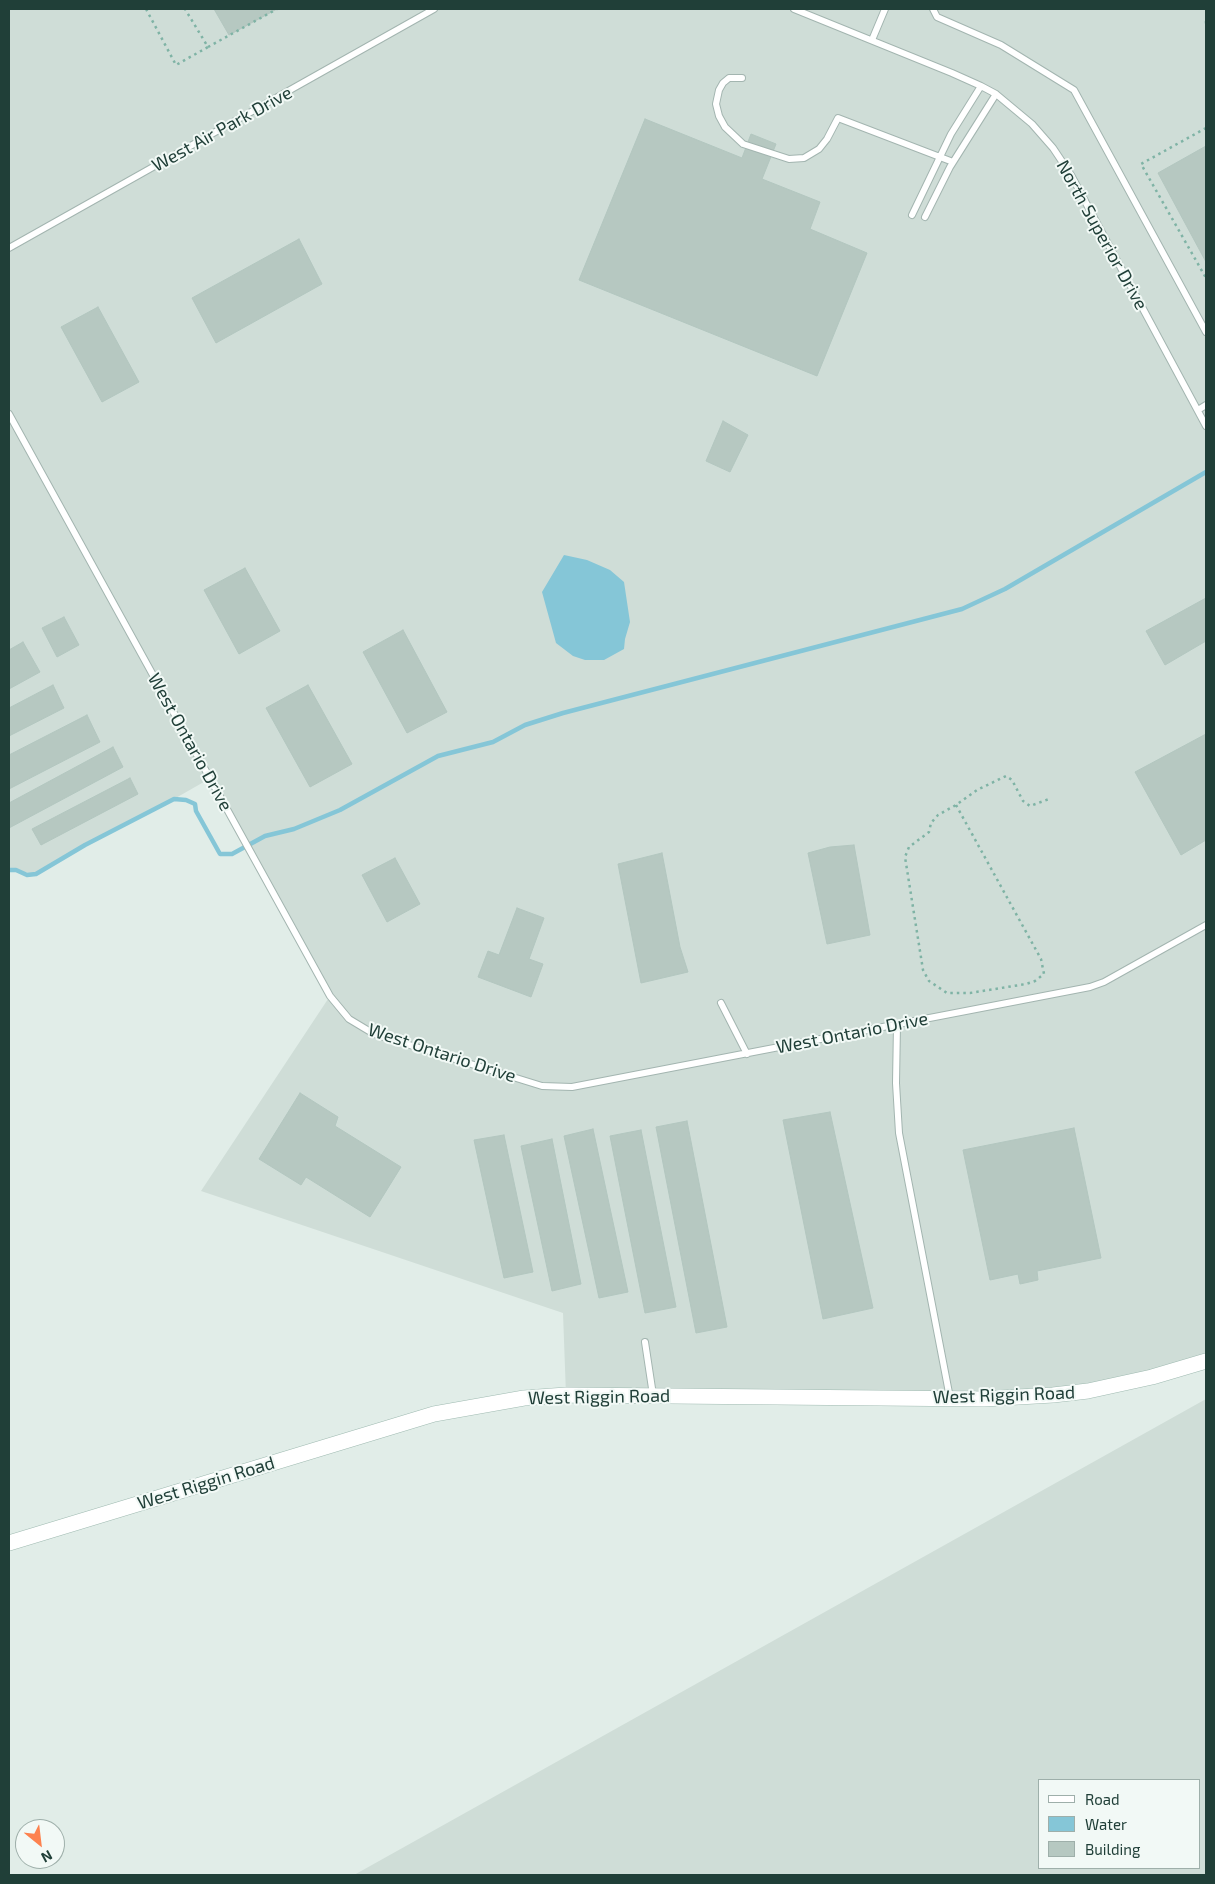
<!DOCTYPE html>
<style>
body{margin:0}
#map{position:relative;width:1215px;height:1884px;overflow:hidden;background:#e1ede8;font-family:"Exo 2",sans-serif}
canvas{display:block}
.frame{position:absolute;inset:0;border:10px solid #203f38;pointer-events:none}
.legend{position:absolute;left:1038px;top:1779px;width:162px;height:90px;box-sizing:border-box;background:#f2f9f6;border:1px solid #9eafaa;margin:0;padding:6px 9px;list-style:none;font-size:15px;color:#203f38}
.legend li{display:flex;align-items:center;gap:10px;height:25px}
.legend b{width:25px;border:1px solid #9eafaa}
.north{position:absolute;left:15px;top:1819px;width:50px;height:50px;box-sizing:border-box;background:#f2f9f6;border:1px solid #9eafaa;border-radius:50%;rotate:151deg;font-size:14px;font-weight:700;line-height:20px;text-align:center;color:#203f38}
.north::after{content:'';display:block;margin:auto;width:18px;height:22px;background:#fd824f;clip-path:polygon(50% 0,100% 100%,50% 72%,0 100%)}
</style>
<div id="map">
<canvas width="1215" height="1884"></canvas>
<div class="frame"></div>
<ul class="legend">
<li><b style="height:6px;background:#fff"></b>Road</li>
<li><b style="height:14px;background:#85c6d7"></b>Water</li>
<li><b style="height:14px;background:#b6c8c1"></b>Building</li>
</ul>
<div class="north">N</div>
</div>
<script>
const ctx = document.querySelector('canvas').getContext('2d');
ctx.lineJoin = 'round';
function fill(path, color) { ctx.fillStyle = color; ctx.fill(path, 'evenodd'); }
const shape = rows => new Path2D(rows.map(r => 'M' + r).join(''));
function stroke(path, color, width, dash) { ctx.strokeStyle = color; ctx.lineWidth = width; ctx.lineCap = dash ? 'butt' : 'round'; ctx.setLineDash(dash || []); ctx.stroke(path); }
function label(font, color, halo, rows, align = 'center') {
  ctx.font = font + ' "Exo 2",sans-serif'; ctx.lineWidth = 4; ctx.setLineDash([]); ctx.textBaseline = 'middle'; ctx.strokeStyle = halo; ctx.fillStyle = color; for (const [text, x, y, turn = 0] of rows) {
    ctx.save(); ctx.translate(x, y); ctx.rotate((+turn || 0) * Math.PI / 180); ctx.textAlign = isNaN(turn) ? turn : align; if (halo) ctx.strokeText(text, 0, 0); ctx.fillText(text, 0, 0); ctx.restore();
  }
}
const built = shape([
 [9,9,1206,9,1206,1361,1088,1391,566,1395,563,1313,201,1191,330,996,209,779,174,799,85,845,36,874,9,870],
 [1206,1399,1206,1875,354,1875],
 [1039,1780,1199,1780,1199,1868,1039,1868]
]);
const water = shape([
 [564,555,587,560,610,570,624,582,630,622,625,639,624,649,604,660,585,660,573,656,556,643,542,592]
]);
const stream = shape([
 [9,870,16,870,27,875,36,874,85,845,174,799,186,800,195,804,196,811,220,854,232,854,265,836,294,829,340,810,438,756,493,742,525,725,563,713,962,609,1005,589,1206,472]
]);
const building = shape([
 [214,9,277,9,229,35,214,9],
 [645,119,742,158,751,134,776,144,762,179,820,202,810,229,867,253,817,376,579,280,645,119],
 [1206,146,1206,262,1158,173,1206,146],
 [299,239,322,284,216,343,192,298,299,239],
 [98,307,139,382,102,402,61,327,98,307],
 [723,421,748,435,730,472,706,461,723,421],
 [245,568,280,631,239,654,204,590,245,568],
 [1206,598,1206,641,1165,665,1146,631,1206,598],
 [64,617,79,645,57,657,42,628,64,617],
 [403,630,447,712,407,733,363,652,403,630],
 [23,642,40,672,9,689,9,650,23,642],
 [53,685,64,708,9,736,9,708,53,685],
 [308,685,352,764,310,787,266,708,308,685],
 [87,715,100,742,9,789,9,755,87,715],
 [1206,734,1206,840,1181,855,1135,772,1206,734],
 [113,747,123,767,9,828,9,803,113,747],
 [130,778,138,794,41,845,32,829,130,778],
 [854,845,870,935,827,944,808,853,830,847,854,845],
 [662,853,680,947,688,972,641,983,618,864,662,853],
 [395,858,420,904,387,922,362,875,395,858],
 [517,908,544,918,529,959,543,964,531,997,478,977,488,951,499,955,517,908],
 [300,1093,338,1117,335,1126,401,1167,370,1217,306,1177,301,1185,259,1159,300,1093],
 [830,1112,873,1308,823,1319,783,1120,830,1112],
 [687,1121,727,1327,696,1333,656,1127,687,1121],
 [1074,1128,1101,1258,1037,1271,1038,1280,1020,1284,1018,1274,990,1280,963,1150,1074,1128],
 [593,1129,628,1292,599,1298,564,1136,593,1129],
 [641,1130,676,1307,645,1313,610,1136,641,1130],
 [504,1135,533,1272,504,1278,474,1140,504,1135],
 [552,1139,581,1284,552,1291,521,1146,552,1139]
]);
const path = shape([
 [146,9,176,65,208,47,185,9],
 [1206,21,1206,24],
 [208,47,277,9],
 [1206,128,1141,164,1206,278],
 [956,805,1041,959,1044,974,1035,981,1026,984,970,993,947,993,929,981,923,970,905,857,909,847,929,832,931,823,938,815,956,805,977,790,1006,776,1012,780,1023,801,1030,806,1049,799]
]);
const lane = shape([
 [794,9,952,73,981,86,996,94,1032,124,1053,148,1071,175,1206,426],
 [933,9,937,17,1001,45,1074,90,1206,332],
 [872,40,885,9],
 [742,78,729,78,723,83,719,90,716,104,719,116,725,127,743,144,789,159,804,158,819,149,827,139,838,118,953,162],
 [912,215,951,134,981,86],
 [925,217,950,167,996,94],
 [9,248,434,9],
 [1198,410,1206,405],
 [9,414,330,996,349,1019,374,1034,542,1086,572,1087,1090,987,1104,982,1206,925],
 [721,1003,747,1054],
 [897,1025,896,1083,899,1133,950,1398],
 [645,1342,653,1395]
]);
const secondary = shape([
 [9,1543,434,1414,524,1398,566,1395,984,1399,1053,1395,1088,1391,1152,1377,1206,1361]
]);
const streetNames = [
 ["West Air Park Drive",222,129,-29],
 ["North Superior Drive",1102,235,61],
 ["West Ontario Drive",190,742,61],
 ["West Ontario Drive",852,1033,-11],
 ["West Ontario Drive",442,1053,18],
 ["West Riggin Road",1004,1395,-2],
 ["West Riggin Road",599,1397,-1],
 ["West Riggin Road",206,1483,-17]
];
fill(built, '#cfddd7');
fill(water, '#85c6d7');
stroke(stream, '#85c6d7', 4.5);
fill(building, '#b6c8c1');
stroke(building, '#b3c7c0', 1);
stroke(lane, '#a3b5b0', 8);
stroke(secondary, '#9fbab1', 16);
stroke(path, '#7fb3a5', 2.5, [2.5, 4]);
stroke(lane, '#fff', 6);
stroke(secondary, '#fff', 15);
label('18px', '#203f38', '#f2f9f6', streetNames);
</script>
